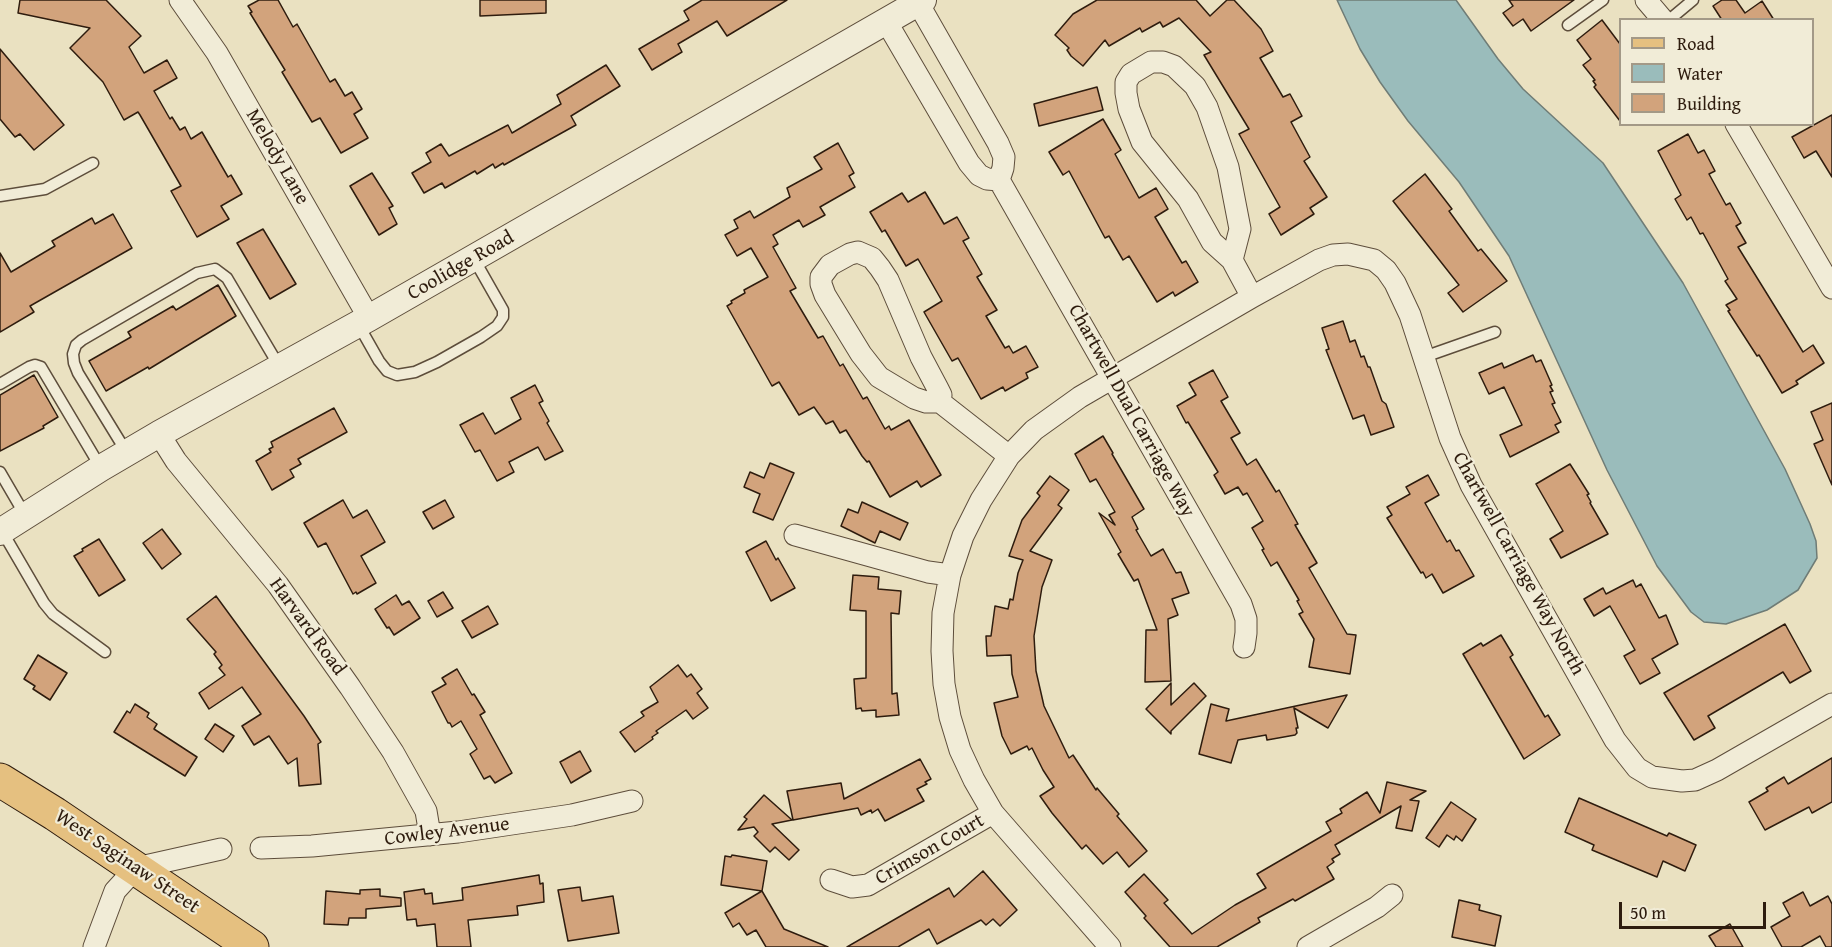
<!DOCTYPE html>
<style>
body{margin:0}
#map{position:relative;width:1832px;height:947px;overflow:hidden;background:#eae1c1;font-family:"Gentium Book Plus",serif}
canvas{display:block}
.legend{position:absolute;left:1619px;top:18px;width:195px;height:108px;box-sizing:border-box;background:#f1ecd7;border:2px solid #a39987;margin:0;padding:8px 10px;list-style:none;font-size:18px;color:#2e1c0e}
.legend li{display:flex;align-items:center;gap:12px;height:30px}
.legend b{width:30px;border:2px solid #a39987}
.scale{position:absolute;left:1619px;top:902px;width:147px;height:27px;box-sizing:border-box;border:3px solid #2e1c0e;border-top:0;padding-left:8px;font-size:18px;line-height:21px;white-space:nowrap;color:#2e1c0e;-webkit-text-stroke:4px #f1ecd7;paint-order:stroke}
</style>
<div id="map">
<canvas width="1832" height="947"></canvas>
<ul class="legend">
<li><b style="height:8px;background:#e5c080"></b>Road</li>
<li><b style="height:16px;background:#9abcbb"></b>Water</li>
<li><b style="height:16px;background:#d2a37c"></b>Building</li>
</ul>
<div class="scale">50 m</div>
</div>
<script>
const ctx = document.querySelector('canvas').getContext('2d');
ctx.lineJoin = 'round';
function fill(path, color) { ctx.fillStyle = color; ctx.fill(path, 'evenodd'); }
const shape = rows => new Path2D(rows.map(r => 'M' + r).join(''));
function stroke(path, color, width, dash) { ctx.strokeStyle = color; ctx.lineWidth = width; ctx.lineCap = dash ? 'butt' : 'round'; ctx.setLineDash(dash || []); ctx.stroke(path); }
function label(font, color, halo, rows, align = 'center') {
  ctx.font = font + ' "Gentium Book Plus",serif'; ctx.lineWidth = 4.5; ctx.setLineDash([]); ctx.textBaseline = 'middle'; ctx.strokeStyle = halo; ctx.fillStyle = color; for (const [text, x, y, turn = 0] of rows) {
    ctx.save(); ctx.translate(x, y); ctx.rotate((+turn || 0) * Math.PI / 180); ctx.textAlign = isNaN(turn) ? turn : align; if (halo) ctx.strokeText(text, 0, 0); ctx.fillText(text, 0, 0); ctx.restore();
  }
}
const water = shape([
 [1337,0,1456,0,1498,59,1523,89,1603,163,1683,283,1785,469,1810,524,1816,541,1817,558,1798,590,1767,610,1726,624,1704,622,1691,612,1657,566,1607,470,1509,256,1459,182,1408,121,1380,82,1360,49,1337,0]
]);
const building = shape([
 [20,0,106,0,141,36,129,47,144,73,167,60,177,78,154,91,170,119,172,117,180,130,185,127,191,139,202,132,228,177,231,175,242,194,221,206,229,219,197,237,171,191,181,186,140,115,138,112,124,120,103,82,70,48,90,28,18,13,20,0],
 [259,0,278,0,293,27,297,24,330,82,335,79,345,96,352,92,362,109,354,114,368,138,341,153,320,118,312,122,282,72,285,70,250,13,252,12,248,6,259,0],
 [480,0,546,0,546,13,480,16,480,0],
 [702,0,787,0,727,36,717,21,678,44,682,52,652,70,639,49,689,20,684,11,702,0],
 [1097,0,1196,0,1210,16,1227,0,1234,0,1261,29,1273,51,1260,58,1283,97,1290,94,1302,116,1291,122,1310,157,1304,161,1327,197,1310,208,1314,214,1281,235,1269,214,1280,207,1239,134,1249,129,1204,55,1211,52,1179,18,1163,27,1160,22,1142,32,1140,28,1109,46,1105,40,1083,66,1071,56,1067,50,1069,48,1055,35,1073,14,1097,0],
 [1509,0,1574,0,1531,31,1523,19,1513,26,1503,13,1513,6,1509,0],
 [1722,0,1736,0,1745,13,1762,1,1774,20,1722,20,1713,6,1722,0],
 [1602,20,1620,44,1620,121,1594,87,1596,85,1593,81,1595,80,1583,65,1591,59,1577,40,1602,20],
 [0,49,64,125,34,150,20,134,15,137,0,119,0,49],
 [606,65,620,86,571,116,576,125,504,165,503,163,495,168,493,164,477,174,475,171,445,188,442,183,424,193,412,173,431,162,426,153,441,144,449,156,508,125,512,133,561,104,557,95,606,65],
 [1097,87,1103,110,1039,126,1034,104,1097,87],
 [1832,115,1832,177,1816,151,1804,158,1792,137,1832,115],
 [1103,119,1121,150,1115,154,1139,198,1156,188,1168,209,1155,217,1182,263,1186,261,1198,282,1175,296,1173,292,1157,302,1129,256,1123,260,1109,236,1105,238,1069,171,1063,175,1049,152,1103,119],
 [1688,134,1698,153,1704,150,1715,171,1709,174,1726,205,1730,203,1741,223,1736,226,1746,243,1738,247,1803,352,1813,345,1824,363,1796,381,1798,384,1782,393,1759,355,1757,356,1728,311,1730,310,1726,305,1737,299,1725,281,1728,279,1703,233,1700,234,1691,217,1687,220,1675,199,1681,195,1658,151,1688,134],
 [838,143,854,173,849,176,855,187,820,207,825,215,803,227,799,220,773,235,778,244,773,247,796,288,790,291,818,338,823,336,840,366,843,364,863,399,867,397,885,429,889,426,891,430,909,420,941,475,921,487,917,481,890,497,869,461,867,462,862,456,846,430,840,433,833,421,826,424,814,407,799,415,779,382,772,386,727,306,732,303,731,301,745,293,744,290,768,277,751,248,737,256,725,235,738,228,734,220,750,211,754,218,790,197,787,188,822,169,814,157,838,143],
 [372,173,393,206,389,208,397,224,379,235,350,186,372,173],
 [1425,174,1452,209,1449,211,1478,251,1481,249,1507,281,1463,312,1448,293,1459,285,1393,201,1425,174],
 [925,192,944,224,957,217,969,238,963,241,982,274,977,277,997,310,986,316,1005,348,1009,346,1013,353,1026,346,1038,367,1026,373,1028,378,1005,391,1003,387,981,399,958,358,952,361,924,312,942,301,918,259,906,266,885,230,882,232,870,212,902,193,908,202,925,192],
 [113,214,132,248,30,306,34,312,0,332,0,253,11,272,55,246,52,241,92,218,95,224,113,214],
 [263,229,296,284,270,299,237,243,263,229],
 [218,285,236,316,149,369,148,367,106,391,89,361,131,337,128,332,173,306,176,310,218,285],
 [1343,321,1350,342,1355,340,1361,357,1364,356,1368,367,1370,367,1382,401,1386,404,1394,427,1371,435,1364,415,1353,419,1326,350,1329,349,1322,328,1343,321],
 [1533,355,1536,362,1541,360,1552,385,1550,386,1553,391,1550,392,1555,403,1552,404,1561,422,1555,425,1559,432,1510,457,1500,435,1522,425,1504,387,1489,394,1479,373,1502,363,1504,368,1533,355],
 [1213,370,1228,397,1221,401,1240,433,1231,438,1247,465,1256,459,1276,492,1279,490,1298,524,1295,525,1317,563,1309,568,1347,634,1356,635,1350,674,1309,667,1314,639,1299,614,1303,612,1297,601,1299,600,1277,562,1271,566,1262,550,1264,549,1252,528,1263,521,1247,493,1243,495,1238,487,1225,494,1214,475,1218,472,1188,422,1186,423,1177,406,1196,395,1189,383,1213,370],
 [34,375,58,417,43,426,44,428,0,451,0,395,34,375],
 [535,385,543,401,539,403,549,421,547,423,563,451,545,460,538,447,509,462,514,472,497,481,480,450,475,452,460,425,483,413,495,434,521,419,511,398,535,385],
 [1832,403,1832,485,1814,444,1823,440,1811,412,1832,403],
 [334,408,347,432,298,459,301,464,290,470,294,477,272,490,256,461,271,452,269,449,273,447,271,442,334,408],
 [1103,436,1113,453,1112,454,1144,509,1132,517,1138,529,1136,530,1151,556,1163,549,1176,573,1181,572,1189,593,1172,599,1178,615,1168,619,1171,681,1145,682,1146,630,1157,630,1138,579,1134,581,1118,554,1121,552,1099,513,1115,525,1109,515,1115,512,1096,479,1090,482,1075,454,1103,436],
 [770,463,794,473,773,520,753,512,760,494,744,487,750,472,764,478,770,463],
 [1570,464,1589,494,1587,495,1591,502,1590,503,1608,534,1561,558,1550,539,1563,531,1536,484,1570,464],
 [1428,475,1439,495,1425,503,1447,542,1450,540,1456,551,1459,550,1474,576,1443,593,1432,574,1426,578,1423,572,1421,573,1387,518,1392,515,1387,507,1410,494,1406,487,1428,475],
 [1050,476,1069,490,1058,505,1062,508,1030,551,1052,560,1042,587,1034,636,1036,671,1044,706,1069,758,1073,755,1096,790,1097,788,1119,814,1117,816,1147,851,1129,867,1117,852,1103,864,1086,845,1082,849,1052,813,1040,796,1054,787,1043,770,1032,748,1029,750,1027,746,1011,754,1002,736,994,703,1018,697,1012,674,1011,655,987,656,986,636,991,636,995,606,1008,609,1010,599,1013,600,1018,573,1023,560,1009,556,1022,520,1040,496,1037,493,1050,476],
 [343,500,353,518,367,510,385,542,361,556,376,583,357,594,356,592,353,594,326,543,318,547,304,523,343,500],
 [445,500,454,517,433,529,423,512,445,500],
 [862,502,908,523,900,540,880,531,875,543,841,526,848,509,858,513,862,502],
 [162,529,181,554,162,569,143,543,162,529],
 [99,539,125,580,99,596,74,556,83,551,82,549,99,539],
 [766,541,776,560,778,558,795,588,771,601,746,552,766,541],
 [853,575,879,577,878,589,901,591,899,614,891,613,892,694,897,693,899,715,876,717,876,710,862,711,861,708,856,709,854,679,866,678,866,611,850,610,853,575],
 [1633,580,1636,587,1641,584,1659,618,1666,615,1678,644,1652,659,1660,673,1640,684,1624,656,1635,650,1610,606,1594,616,1584,599,1603,588,1606,594,1633,580],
 [443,592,453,608,437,617,428,601,443,592],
 [396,595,402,605,409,601,420,618,394,635,389,627,387,628,375,609,396,595],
 [216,596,304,716,321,742,318,744,321,784,299,786,297,758,288,764,269,736,254,745,242,726,261,714,242,687,209,709,199,693,225,675,219,668,222,665,214,654,216,652,187,619,216,596],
 [488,606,498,624,472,638,462,621,488,606],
 [1785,624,1811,671,1790,683,1783,672,1708,716,1715,728,1694,740,1664,693,1785,624],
 [1501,635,1513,655,1510,657,1545,717,1548,715,1560,735,1524,759,1463,654,1481,643,1483,646,1501,635],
 [38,655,67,673,50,700,33,689,35,686,24,679,38,655],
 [678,665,687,677,691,674,702,689,697,693,708,708,693,719,686,710,656,731,658,733,652,737,653,739,635,752,620,732,644,716,641,712,658,702,650,687,678,665],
 [457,669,472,695,474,694,485,712,480,715,512,773,495,783,490,776,484,779,470,754,477,749,461,721,452,727,450,723,448,723,432,692,446,684,442,678,457,669],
 [1171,683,1171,705,1194,683,1206,696,1171,731,1171,734,1146,709,1171,683],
 [1347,695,1328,728,1294,708,1298,728,1296,728,1297,733,1295,735,1267,740,1266,735,1238,740,1231,763,1199,754,1211,704,1229,709,1226,721,1347,695],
 [135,704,149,713,147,717,157,724,154,729,197,757,185,776,114,732,127,711,130,713,135,704],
 [215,724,234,736,223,752,205,739,215,724],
 [580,751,591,771,571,783,560,762,580,751],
 [1832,758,1832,802,1812,813,1809,807,1765,830,1749,802,1768,791,1766,788,1784,777,1788,784,1832,758],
 [920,759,931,779,925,782,927,784,917,789,924,801,885,821,878,809,872,813,871,810,861,815,858,808,793,820,787,791,841,783,844,799,920,759],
 [1387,782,1426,791,1410,800,1419,801,1412,831,1396,828,1401,806,1335,845,1340,854,1332,859,1334,862,1327,867,1334,879,1295,901,1293,899,1258,918,1260,922,1217,947,1170,947,1144,918,1146,916,1125,892,1144,874,1168,900,1164,903,1192,934,1235,905,1266,888,1257,874,1331,831,1326,822,1342,813,1340,809,1367,792,1380,813,1387,782],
 [764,795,792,820,772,824,799,850,789,860,775,847,770,852,754,836,758,832,754,827,738,830,747,819,744,817,764,795],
 [1579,798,1667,836,1669,833,1696,845,1685,871,1663,861,1657,877,1592,850,1594,845,1565,832,1579,798],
 [1451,802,1476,819,1462,841,1456,836,1454,840,1447,835,1439,847,1426,838,1451,802],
 [732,855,767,861,762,891,721,885,725,856,731,857,732,855],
 [983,871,1017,910,1000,926,993,919,986,925,981,920,937,944,929,929,898,947,847,947,949,888,954,897,983,871],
 [539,875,540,884,543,883,544,902,517,906,518,915,468,920,471,947,437,947,435,924,417,926,416,919,407,920,404,892,424,889,425,894,432,893,433,904,463,900,462,888,539,875],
 [580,887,582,901,613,896,619,933,568,941,558,890,580,887],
 [380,889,380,896,401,898,401,906,366,909,366,918,349,918,348,925,324,924,326,891,360,894,360,890,380,889],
 [762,891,784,929,828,947,766,947,756,930,747,935,739,923,733,927,725,913,762,891],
 [1803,892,1810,906,1828,896,1832,904,1832,947,1826,947,1820,936,1801,947,1782,947,1771,927,1790,916,1783,903,1803,892],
 [1459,900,1480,905,1479,910,1501,916,1495,946,1452,937,1459,900],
 [1730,924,1743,947,1716,947,1709,936,1730,924]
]);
const service = shape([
 [1669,20,1693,0],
 [1568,25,1603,0],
 [0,196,45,189,93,163],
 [358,324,379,361,387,371,397,375,415,372,437,362,481,337,497,326,503,317,503,310,474,259],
 [1424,357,1495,332],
 [0,384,29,367,35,365,41,367,101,468],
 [127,453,78,373,74,363,73,354,76,345,82,340,197,273,215,269,227,278,279,366],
 [0,472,25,515],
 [2,531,44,603,53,614,105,652]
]);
const minor = shape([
 [180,0,217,53,369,318],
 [1646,0,1663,20],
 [886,21,969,163,979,175,987,179,999,180,1003,168,1004,157,998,143,918,3],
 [1736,124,1832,288],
 [999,180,1241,604,1246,619,1246,633,1244,647],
 [1232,260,1240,229,1228,167,1207,107,1195,86,1174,66,1163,62,1151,62,1131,74,1126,82,1126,93,1129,109,1142,142,1188,199,1212,242,1232,260,1252,297],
 [940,402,941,395,938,389,921,357,888,280,880,268,872,258,858,252,850,254,830,265,821,277,821,284,825,295,861,354,879,377,914,398,926,402,940,402,1009,456],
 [159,434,176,461,278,585,350,687,393,752,426,811,430,835],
 [795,535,928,572,950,575],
 [261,848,312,846,458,832,572,815,632,801],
 [831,880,852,887,868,885,993,813],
 [94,947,115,891,136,868,221,849],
 [1110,947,993,813,974,780,960,750,950,717,944,684,942,651,943,613,950,575,963,536,981,500,1009,456,1034,430,1080,397,1252,297,1319,260,1333,255,1348,254,1374,260,1386,270,1395,283,1410,315,1450,438,1471,485,1615,740,1637,768,1652,777,1682,781,1695,780,1717,770,1832,704],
 [1308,947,1377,907,1392,895]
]);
const tertiary = shape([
 [0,532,101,468,159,434,369,318,923,0]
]);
const primary = shape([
 [0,780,55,814,252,947]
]);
const streetNames = [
 ["Melody Lane",277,157,60],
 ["Coolidge Road",461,266,-30],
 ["Chartwell Dual Carriage Way",1131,411,61],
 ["Chartwell Carriage Way North",1518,564,61],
 ["Harvard Road",307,627,54],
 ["Cowley Avenue",447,832,-7],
 ["Crimson Court",930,850,-30],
 ["West Saginaw Street",127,862,34]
];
fill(water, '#9abcbb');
stroke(water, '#6f7c76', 1.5);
fill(building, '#d2a37c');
stroke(building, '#2e1c0e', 1.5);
stroke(service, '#5d4d3b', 13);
stroke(minor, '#5d4d3b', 23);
stroke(tertiary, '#5d4d3b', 28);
stroke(primary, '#2e1c0e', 35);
stroke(service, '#f1ecd7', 10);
stroke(minor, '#f1ecd7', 21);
stroke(tertiary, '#f1ecd7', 26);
stroke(primary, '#e5c080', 33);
label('20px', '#2e1c0e', '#f1ecd7', streetNames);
</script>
